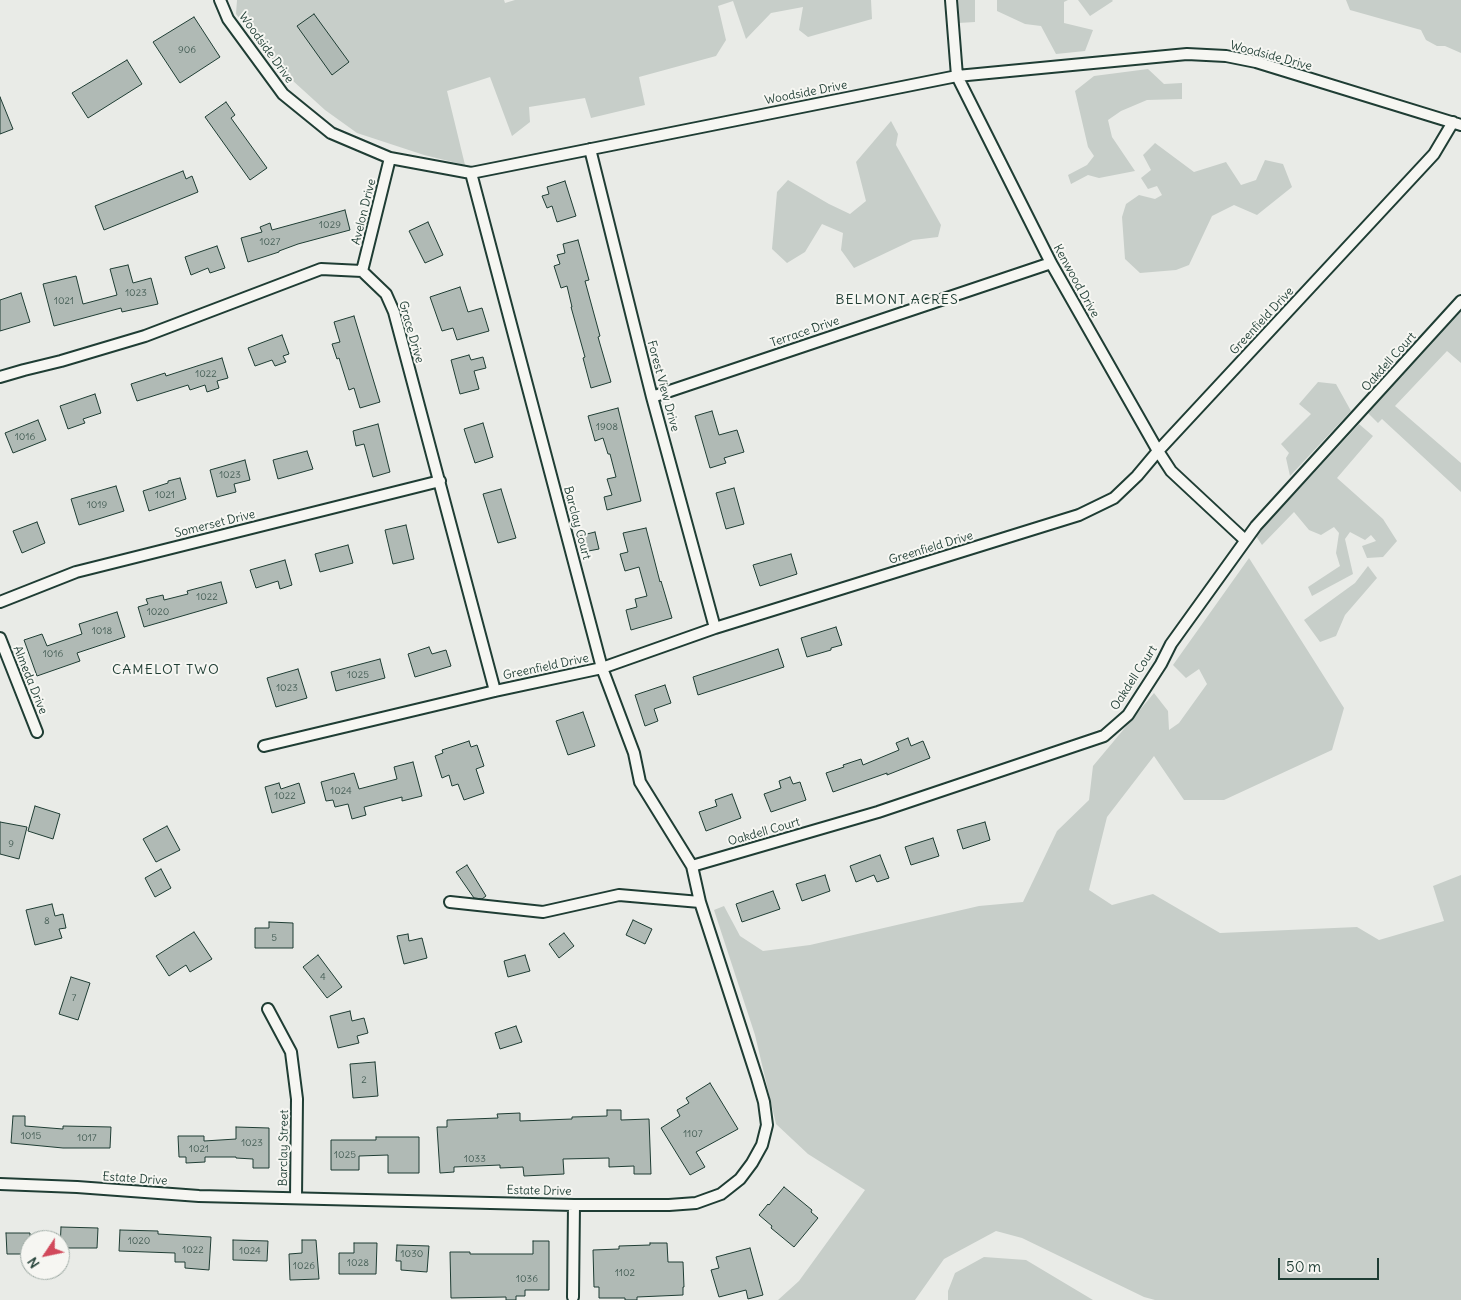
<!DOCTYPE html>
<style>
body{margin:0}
#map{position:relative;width:1461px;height:1300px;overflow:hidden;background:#e9ebe7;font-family:Delius,sans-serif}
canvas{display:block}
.north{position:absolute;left:20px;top:1230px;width:50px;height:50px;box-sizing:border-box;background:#f6f6f2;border:1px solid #a0aca6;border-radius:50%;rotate:236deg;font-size:14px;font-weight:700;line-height:20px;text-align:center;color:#1f3d34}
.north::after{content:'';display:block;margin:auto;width:18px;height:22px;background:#d1495b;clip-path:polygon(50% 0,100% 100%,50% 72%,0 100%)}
.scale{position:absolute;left:1278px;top:1258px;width:101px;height:22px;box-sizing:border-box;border:2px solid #1f3d34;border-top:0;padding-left:6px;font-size:15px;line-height:18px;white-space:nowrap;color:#1f3d34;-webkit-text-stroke:4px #f6f6f2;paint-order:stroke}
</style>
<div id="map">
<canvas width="1461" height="1300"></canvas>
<div class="north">N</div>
<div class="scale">50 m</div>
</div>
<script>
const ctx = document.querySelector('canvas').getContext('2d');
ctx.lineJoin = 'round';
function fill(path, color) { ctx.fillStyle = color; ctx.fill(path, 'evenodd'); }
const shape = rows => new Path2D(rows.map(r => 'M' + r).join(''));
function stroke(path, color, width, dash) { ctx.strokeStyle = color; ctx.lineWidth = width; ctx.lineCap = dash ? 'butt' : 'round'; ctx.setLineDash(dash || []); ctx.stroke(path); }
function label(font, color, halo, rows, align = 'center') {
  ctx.font = font + ' Delius,sans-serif'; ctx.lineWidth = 4; ctx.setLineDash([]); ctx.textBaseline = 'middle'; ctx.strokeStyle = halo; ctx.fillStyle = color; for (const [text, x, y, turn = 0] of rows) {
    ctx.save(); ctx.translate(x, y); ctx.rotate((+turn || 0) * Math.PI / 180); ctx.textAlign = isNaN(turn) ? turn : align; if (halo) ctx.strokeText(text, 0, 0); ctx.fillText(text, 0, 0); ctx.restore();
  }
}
const green = shape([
 [237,0,504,0,505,3,515,0,871,0,872,19,808,37,799,30,803,7,771,13,746,39,733,1,718,6,726,40,716,56,639,77,645,105,591,118,585,98,529,107,530,122,512,136,490,77,447,91,465,165,424,155,357,133,325,110,281,70,236,14],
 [958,0,975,0,975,22,958,23],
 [997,0,1068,0,1064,2,1064,23,1093,30,1085,51,1056,54,1041,26,1025,24,997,11],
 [1078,0,1112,0,1113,1,1090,16],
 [1346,0,1461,0,1461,53,1445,46,1437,46,1426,40,1421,30,1350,10],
 [1148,69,1164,84,1182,83,1182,99,1147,100,1121,111,1108,120,1112,137,1135,171,1099,178,1088,175,1071,184,1068,175,1087,165,1094,156,1088,147,1075,91,1094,76],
 [891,121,898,134,896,145,941,225,938,237,913,240,854,268,841,250,843,233,822,224,805,252,787,263,772,249,777,192,788,180,829,204,850,214,866,201,856,162],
 [1155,143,1194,172,1226,162,1241,185,1256,180,1265,160,1283,164,1292,187,1257,215,1234,205,1212,216,1189,265,1176,270,1140,273,1125,259,1122,217,1126,204,1139,195,1155,199,1162,195,1157,186,1148,189,1141,178,1151,170,1143,155],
 [1461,311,1461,363,1447,351,1395,406,1461,463,1461,492,1382,419,1378,423,1367,412],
 [1318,382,1336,384,1351,411,1290,476,1286,458,1289,453,1281,444,1311,414,1299,404],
 [1359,424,1373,436,1337,478,1383,519,1397,541,1383,557,1367,558,1362,546,1376,541,1371,535,1365,540,1350,532,1345,539,1353,574,1312,596,1308,587,1340,566,1336,553,1339,533,1334,527,1321,535,1309,530,1294,512,1262,545,1256,536],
 [1249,558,1344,708,1332,750,1224,800,1184,800,1154,756,1107,817,1089,890,1112,905,1153,894,1220,933,1357,927,1379,940,1444,921,1433,886,1461,875,1461,1300,1155,1300,1144,1297,1022,1238,996,1231,944,1259,915,1300,778,1300,799,1281,865,1190,808,1154,776,1124,755,1035,714,910,724,906,740,936,763,951,810,945,979,906,1023,902,1057,831,1089,800,1093,766,1154,693,1168,711,1169,730,1179,723,1207,684,1199,669,1186,678,1173,665],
 [1368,566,1377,578,1345,615,1336,636,1320,642,1304,620,1355,583],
 [984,1257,1026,1260,1093,1300,948,1300,948,1291,955,1273]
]);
const building = shape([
 [314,14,349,62,332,75,297,26,314,14],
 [194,17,220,57,180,83,153,42,194,17],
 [127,60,142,84,88,118,72,93,127,60],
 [0,97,13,129,0,134,0,97],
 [226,102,235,115,231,118,267,168,250,180,205,117,226,102],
 [183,171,186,179,192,176,198,192,104,230,95,206,183,171],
 [565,181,576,216,557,222,552,206,547,208,542,196,549,194,547,187,565,181],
 [345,210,350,230,298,244,279,251,279,252,248,262,241,238,262,232,260,227,270,223,272,230,345,210],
 [428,222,443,255,425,263,409,231,428,222],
 [578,240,589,280,585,281,600,336,598,337,611,382,591,388,583,358,585,357,571,307,572,307,567,286,561,288,554,266,560,264,557,255,565,253,563,244,578,240],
 [217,246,225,268,210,273,208,268,191,275,185,257,217,246],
 [128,265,133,283,151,278,158,304,122,312,121,308,54,326,43,284,76,276,83,304,117,295,110,269,128,265],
 [460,287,468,312,482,308,489,331,457,340,453,328,442,331,430,297,460,287],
 [21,293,30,322,0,331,0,300,21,293],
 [354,316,380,402,360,408,354,388,349,390,339,358,337,359,332,344,340,342,334,322,354,316],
 [282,335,289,354,283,356,286,362,275,366,272,360,255,366,248,348,282,335],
 [469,355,471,360,483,357,486,368,474,371,479,389,460,394,451,360,469,355],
 [222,358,228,378,217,381,219,388,207,392,205,385,190,390,188,385,137,401,131,384,165,373,166,376,222,358],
 [95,394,101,413,83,419,85,423,68,429,60,406,95,394],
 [618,408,641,501,607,510,604,497,612,495,607,479,616,477,610,454,608,454,603,438,595,441,588,416,618,408],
 [712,411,719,435,737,430,744,452,724,458,726,463,710,468,695,416,712,411],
 [38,420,46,440,13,453,5,433,38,420],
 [483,423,493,457,475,463,464,429,483,423],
 [378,424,390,472,373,477,364,444,356,446,353,431,378,424],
 [307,451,313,469,278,479,273,460,307,451],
 [245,460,250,480,234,484,236,492,217,497,210,470,245,460],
 [180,478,186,499,149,511,143,491,168,483,168,481,180,478],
 [116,486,124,511,79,525,71,499,116,486],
 [734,488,744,524,726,529,716,493,734,488],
 [501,489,516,538,498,543,483,494,501,489],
 [37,522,45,543,22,553,13,531,37,522],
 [406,525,414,559,393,564,385,530,406,525],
 [646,528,660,582,661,581,672,618,631,630,626,610,637,607,635,599,647,596,639,567,625,571,620,554,628,552,623,533,646,528],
 [595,532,599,549,583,552,579,536,595,532],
 [348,545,353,563,320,572,315,554,348,545],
 [791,554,797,574,760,586,753,565,791,554],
 [285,560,292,585,280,589,278,581,256,588,250,570,285,560],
 [221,582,227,603,144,627,138,607,148,604,146,599,163,595,164,600,188,594,187,591,221,582],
 [117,612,125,637,77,653,80,661,37,676,24,640,42,634,47,646,82,634,79,624,117,612],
 [836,627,842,645,831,648,831,650,807,657,801,638,836,627],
 [429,647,432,654,446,650,451,666,415,677,408,654,429,647],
 [778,649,784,667,698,695,693,677,778,649],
 [380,659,385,678,336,691,331,672,380,659],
 [298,669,307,698,276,707,267,678,298,669],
 [665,685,671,703,654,709,658,721,645,726,635,695,665,685],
 [583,712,595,746,568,755,556,721,583,712],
 [908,738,911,746,923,741,930,758,887,775,887,773,833,792,826,773,844,767,843,765,861,759,863,765,899,750,896,743,908,738],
 [469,741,471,747,477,745,484,766,476,769,484,793,464,800,458,784,452,786,449,775,442,778,435,756,443,753,442,750,469,741],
 [413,762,422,796,402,801,402,797,364,807,366,815,352,819,348,804,335,807,333,800,326,801,321,782,354,773,359,789,397,779,394,767,413,762],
 [790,777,793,784,800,782,806,800,771,812,764,794,781,788,779,781,790,777],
 [279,783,281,789,299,783,305,803,272,813,265,787,279,783],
 [732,794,741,818,706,831,699,812,717,806,715,800,732,794],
 [35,806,60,814,53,839,28,831,35,806],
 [0,822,27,827,19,859,0,854,0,822],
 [985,822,990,840,963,849,957,830,985,822],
 [167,826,180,850,156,862,143,839,167,826],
 [933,838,939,856,911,865,905,847,933,838],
 [880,855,889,878,877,882,874,875,856,882,850,866,880,855],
 [467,865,486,896,482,899,474,898,456,872,467,865],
 [161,869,171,888,155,897,145,878,161,869],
 [825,875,830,891,802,901,796,884,825,875],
 [773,891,780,909,742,922,736,904,773,891],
 [52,904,55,916,63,914,66,928,59,929,62,938,35,945,26,910,52,904],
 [633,920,652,929,645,944,626,935,633,920],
 [269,922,293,923,293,948,255,948,255,928,269,928,269,922],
 [194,932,212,959,190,972,186,965,169,976,156,956,194,932],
 [564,933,574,946,559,958,549,944,564,933],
 [408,934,409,941,422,938,427,958,404,964,397,936,408,934],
 [318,955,342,987,327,998,303,967,318,955],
 [525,955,530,971,508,977,504,961,525,955],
 [71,977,90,983,78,1020,59,1014,71,977],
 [350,1011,352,1021,364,1018,368,1033,357,1036,359,1043,338,1048,330,1016,350,1011],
 [516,1026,522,1042,500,1049,495,1033,516,1026],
 [375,1062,378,1096,353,1098,350,1064,375,1062],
 [710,1083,738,1129,696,1152,705,1167,690,1175,661,1128,680,1116,677,1110,689,1103,686,1098,710,1083],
 [607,1110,621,1110,621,1120,649,1119,651,1174,634,1174,634,1166,609,1167,609,1158,563,1159,564,1174,524,1176,523,1167,500,1168,500,1165,454,1167,454,1172,440,1173,437,1127,447,1127,447,1120,498,1118,497,1114,520,1113,520,1121,572,1119,572,1117,607,1116,607,1110],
 [13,1116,25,1116,25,1126,63,1129,63,1126,111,1127,110,1148,63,1148,11,1143,13,1116],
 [236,1127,269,1128,269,1168,253,1168,253,1159,236,1158,236,1157,205,1157,205,1162,186,1163,186,1157,179,1157,178,1136,204,1136,204,1141,236,1139,236,1127],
 [376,1137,419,1137,419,1173,388,1173,388,1155,359,1156,359,1170,331,1170,331,1140,376,1140,376,1137],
 [784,1187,812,1210,811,1212,818,1218,794,1247,771,1228,772,1226,759,1215,768,1204,769,1205,784,1187],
 [61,1227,98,1228,97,1248,60,1248,61,1227],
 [120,1230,158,1231,158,1234,211,1237,209,1270,185,1268,185,1262,175,1262,175,1253,119,1251,120,1230],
 [6,1233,30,1233,30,1254,7,1254,6,1233],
 [233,1240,268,1241,267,1261,233,1260,233,1240],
 [302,1240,316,1240,319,1279,290,1280,289,1254,302,1253,302,1240],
 [533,1241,549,1241,549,1290,525,1290,525,1296,516,1296,516,1300,506,1300,506,1297,451,1298,450,1252,470,1252,470,1254,533,1254,533,1241],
 [354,1243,377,1243,376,1274,339,1274,339,1253,354,1253,354,1243],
 [650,1243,667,1243,668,1262,683,1262,684,1287,683,1287,683,1295,637,1297,637,1300,625,1300,625,1298,599,1298,599,1287,594,1287,593,1250,619,1249,619,1246,650,1245,650,1243],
 [397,1245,429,1246,427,1272,401,1270,401,1261,396,1261,397,1245],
 [750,1248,763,1295,748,1299,746,1290,719,1297,711,1270,719,1268,716,1257,750,1248]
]);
const street = shape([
 [220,0,228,19,283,94,331,133,390,158,471,173,957,76,1187,54,1226,56,1256,62,1461,125],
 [951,0,957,76,1051,263,1158,451,1171,471,1245,540],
 [590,149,652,397,715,628],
 [362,271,390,158],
 [0,377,24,370,61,361,145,336,321,269,362,271,386,294,394,312,495,691],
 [652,397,1051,263],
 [0,602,76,572,440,481],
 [0,638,37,732],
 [264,746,495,691,602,668,715,628,1079,515,1114,498,1137,476,1158,451,1434,154,1453,122],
 [692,866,878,812,1104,736,1128,715,1161,664,1171,644,1256,526,1461,301],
 [450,902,543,912,619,895,700,902],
 [268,1009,291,1052,297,1099,296,1198],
 [0,1184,77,1187,199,1196,574,1205,669,1205,696,1203,721,1194,740,1179,752,1163,762,1145,767,1125,764,1102,757,1078,700,902,692,866,640,782,634,753,602,668,471,173],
 [573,1297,574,1205]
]);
const numberNames = [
 ["906",187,50],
 ["1029",330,225],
 ["1027",270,242],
 ["1023",136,293],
 ["1021",64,301],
 ["1022",206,374],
 ["1908",607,427],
 ["1016",25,437],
 ["1023",230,475],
 ["1021",165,495],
 ["1019",97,505],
 ["1022",207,597],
 ["1020",158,612],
 ["1018",102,631],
 ["1016",53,654],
 ["1025",358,675],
 ["1023",287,688],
 ["1024",341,791],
 ["1022",285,796],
 ["9",11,844],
 ["8",47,921],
 ["5",274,938],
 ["4",323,977],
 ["7",74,998],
 ["2",364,1080],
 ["1107",693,1134],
 ["1015",31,1136],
 ["1017",87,1138],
 ["1023",252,1143],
 ["1021",199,1149],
 ["1025",345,1155],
 ["1033",475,1159],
 ["1020",139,1241],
 ["1022",193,1250],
 ["1024",250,1251],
 ["1030",412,1254],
 ["1028",358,1263],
 ["1026",304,1266],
 ["1102",625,1273],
 ["1036",527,1279]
];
const streetNames = [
 ["Woodside Drive",266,48,54],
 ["Woodside Drive",1271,56,15],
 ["Woodside Drive",806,93,-11],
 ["Avelon Drive",364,212,-76],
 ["Kenwood Drive",1076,281,61],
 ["Greenfield Drive",1262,321,-47],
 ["Grace Drive",411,332,74],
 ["Terrace Drive",805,332,-19],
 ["Oakdell Court",1389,362,-48],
 ["Forest View Drive",663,386,75],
 ["Barclay Court",577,523,75],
 ["Somerset Drive",215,524,-14],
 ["Greenfield Drive",931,548,-17],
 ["Greenfield Drive",546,667,-12],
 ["Oakdell Court",1134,678,-57],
 ["Almeda Drive",30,680,68],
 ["Oakdell Court",764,832,-16],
 ["Barclay Street",284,1148,-89],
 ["Estate Drive",135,1179,4],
 ["Estate Drive",539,1191,1]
];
const neighbourhoodNames = [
 ["BELMONT ACRES",897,300],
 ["CAMELOT TWO",166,670]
];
fill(green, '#c7cec9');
fill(building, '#b0bab5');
stroke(building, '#1f3d34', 1);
stroke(street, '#1f3d34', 14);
stroke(street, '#f6f6f2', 10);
label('10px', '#435c54', null, numberNames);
label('12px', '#1f3d34', '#f6f6f2', streetNames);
ctx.letterSpacing = '1px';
label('14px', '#1f3d34', '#f6f6f2', neighbourhoodNames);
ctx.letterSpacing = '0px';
</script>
